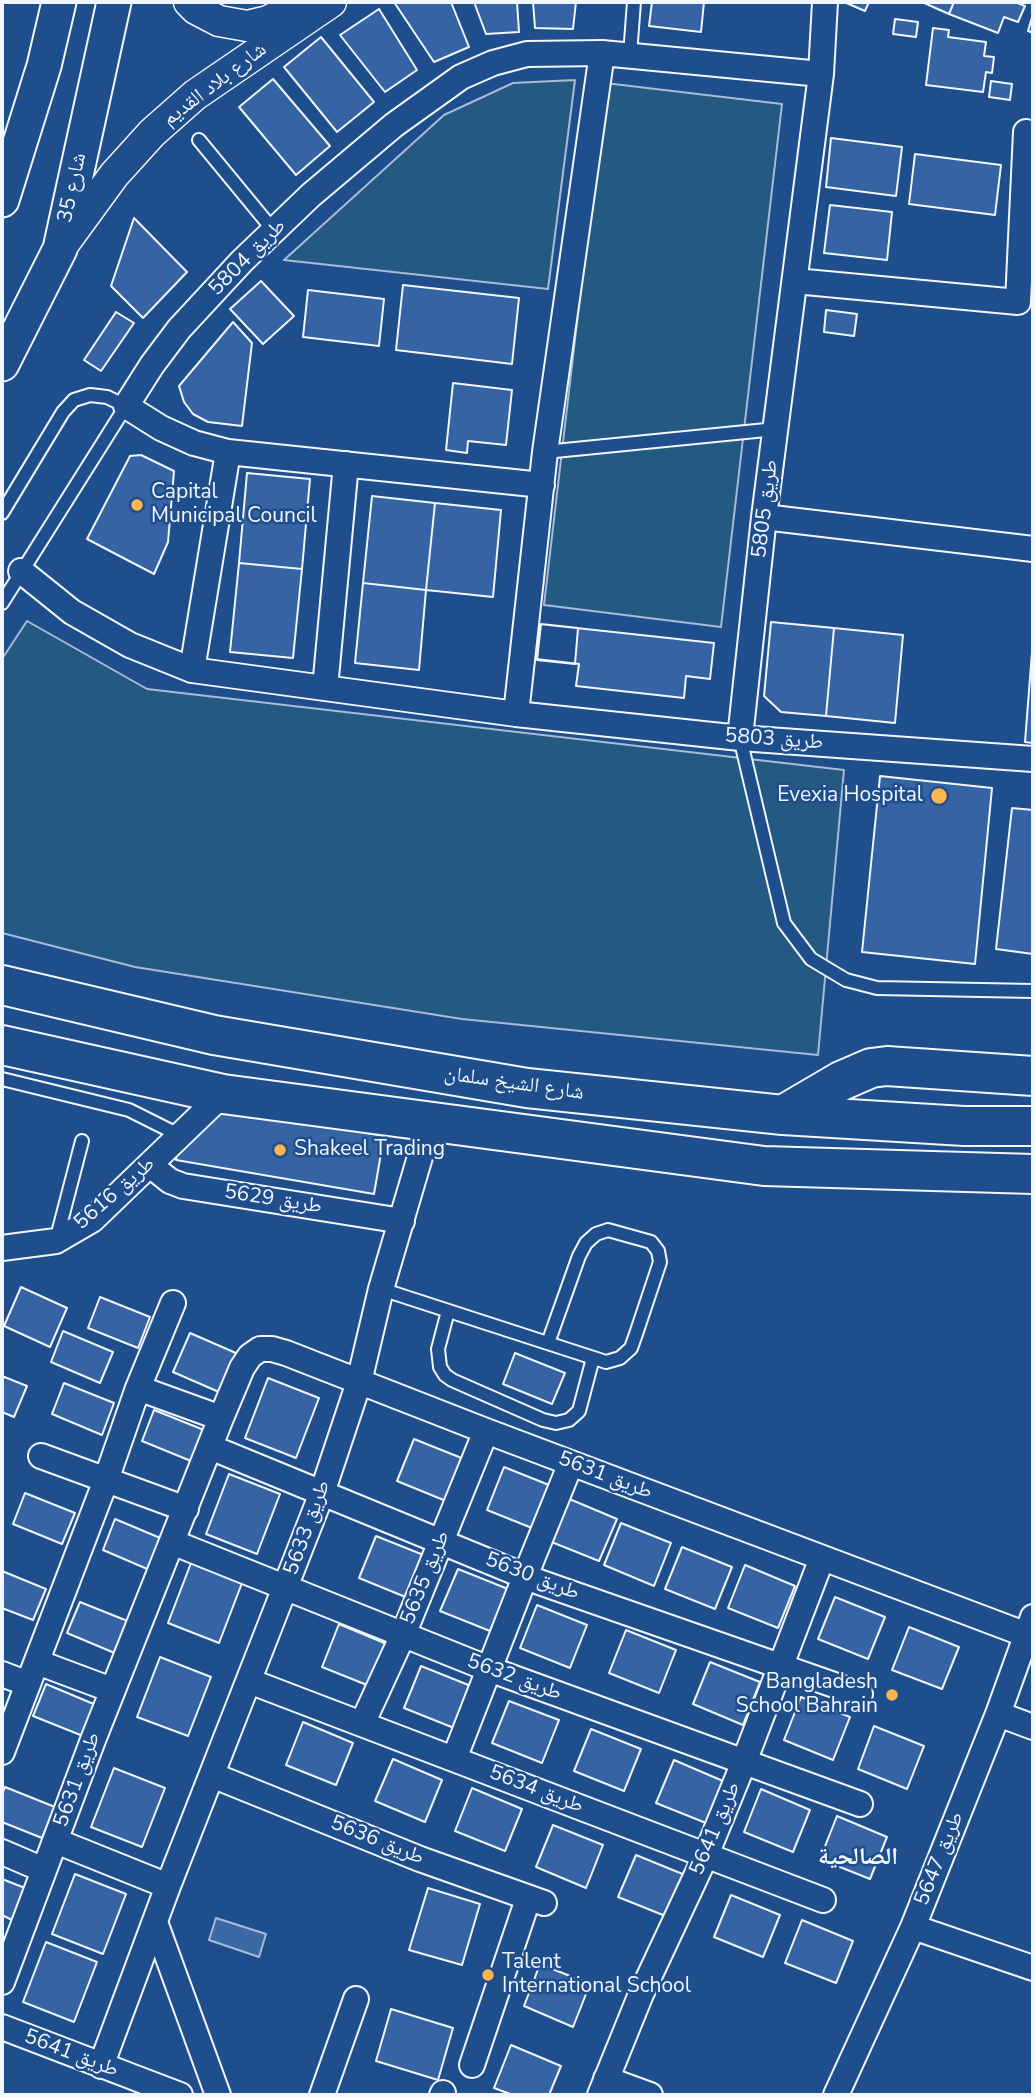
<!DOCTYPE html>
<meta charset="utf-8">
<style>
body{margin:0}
#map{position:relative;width:1035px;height:2097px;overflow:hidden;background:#1f4e8c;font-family:"Nunito Sans",sans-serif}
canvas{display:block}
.frame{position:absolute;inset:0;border:4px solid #f2f6ff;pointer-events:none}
</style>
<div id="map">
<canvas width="1035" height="2097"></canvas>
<div class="frame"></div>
</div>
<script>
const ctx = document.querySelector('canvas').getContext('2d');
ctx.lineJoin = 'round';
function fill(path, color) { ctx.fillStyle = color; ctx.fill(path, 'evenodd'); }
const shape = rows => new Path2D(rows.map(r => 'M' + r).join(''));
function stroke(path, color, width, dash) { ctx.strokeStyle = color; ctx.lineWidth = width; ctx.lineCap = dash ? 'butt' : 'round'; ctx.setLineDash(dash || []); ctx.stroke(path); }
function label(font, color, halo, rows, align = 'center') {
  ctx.font = font + ' "Nunito Sans","Noto Naskh Arabic",sans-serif'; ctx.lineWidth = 5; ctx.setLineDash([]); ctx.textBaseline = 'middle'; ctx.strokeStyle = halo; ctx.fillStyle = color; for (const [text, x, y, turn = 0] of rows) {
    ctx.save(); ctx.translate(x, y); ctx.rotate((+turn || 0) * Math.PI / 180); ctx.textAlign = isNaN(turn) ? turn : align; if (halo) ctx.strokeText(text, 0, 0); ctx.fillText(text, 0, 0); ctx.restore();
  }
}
const green = shape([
 [575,80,548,289,284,260,444,115,513,83,575,80],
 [605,83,782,104,721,627,544,605,605,83],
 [27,621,147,689,844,770,818,1055,462,1019,135,967,2,933,2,659,27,621]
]);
const water = shape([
 [216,1918,266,1934,259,1957,209,1940,216,1918]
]);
const building = shape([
 [394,2,451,2,469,47,434,62,394,2],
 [474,2,517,2,519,32,486,34,474,2],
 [533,2,576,2,573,29,535,28,533,2],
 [652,2,704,2,701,32,649,26,652,2],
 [844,2,869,2,865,11,844,2],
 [922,2,954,2,949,14,922,2],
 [954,2,1015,2,1025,6,1018,22,1004,17,998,33,949,14,954,2],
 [379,9,417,70,385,92,340,35,379,9],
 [1033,14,1033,33,1028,31,1033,14],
 [895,19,918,22,916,37,893,34,895,19],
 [933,28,949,30,948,37,986,42,984,56,994,57,992,73,986,72,983,92,926,85,933,28],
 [321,37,374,102,337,132,284,67,321,37],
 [273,79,330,146,296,175,239,107,273,79],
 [991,81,1012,84,1010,100,989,97,991,81],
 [831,138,902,147,896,196,826,187,831,138],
 [915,154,1001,165,995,215,909,204,915,154],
 [830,205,892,212,887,260,824,253,830,205],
 [134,218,187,272,143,318,111,286,134,218],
 [261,281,294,316,263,344,230,309,261,281],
 [403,285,519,298,512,364,396,350,403,285],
 [308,290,384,299,379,346,303,337,308,290],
 [826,310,857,314,854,336,824,332,826,310],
 [116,312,134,323,101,371,84,360,116,312],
 [233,322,252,343,242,426,208,422,193,414,184,402,179,386,233,322],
 [453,383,512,390,506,445,468,441,467,453,446,450,453,383],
 [141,455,174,471,168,542,154,574,87,539,130,456,141,455],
 [247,473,310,479,302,569,239,563,247,473],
 [372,496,435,503,426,590,363,583,372,496],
 [435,503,501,510,493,597,426,590,435,503],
 [239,563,302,569,293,658,230,652,239,563],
 [363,583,426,590,419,670,355,663,363,583],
 [771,622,834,628,826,716,781,712,764,696,771,622],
 [540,624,714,643,710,679,686,676,684,698,576,686,579,664,536,659,540,624],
 [541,624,578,628,575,664,537,660,541,624],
 [834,628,903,635,895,723,826,716,834,628],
 [1032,652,1033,652,1033,743,1025,742,1032,652],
 [880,776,992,788,975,964,862,952,880,776],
 [1012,808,1033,810,1033,954,996,949,1012,808],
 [219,1107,384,1136,374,1194,176,1160,179,1140,219,1107],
 [21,1287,67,1308,50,1347,4,1326,21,1287],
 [100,1297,150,1317,138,1348,88,1328,100,1297],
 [63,1331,113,1352,100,1383,51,1362,63,1331],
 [190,1333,236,1353,219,1392,173,1372,190,1333],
 [515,1353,565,1373,552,1404,503,1384,515,1353],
 [2,1376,27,1386,14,1417,2,1412,2,1376],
 [268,1378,319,1398,296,1458,245,1438,268,1378],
 [64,1383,114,1403,102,1435,52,1414,64,1383],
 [154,1410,204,1430,191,1461,142,1441,154,1410],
 [414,1439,464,1459,446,1501,397,1481,414,1439],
 [504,1467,554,1487,537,1530,487,1510,504,1467],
 [229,1474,280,1494,257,1554,206,1534,229,1474],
 [25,1493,75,1513,62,1544,13,1524,25,1493],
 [567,1498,617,1519,599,1561,549,1541,567,1498],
 [115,1519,165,1540,152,1571,103,1550,115,1519],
 [621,1523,671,1543,654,1586,604,1565,621,1523],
 [376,1536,426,1556,408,1598,359,1578,376,1536],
 [682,1547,732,1567,715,1609,665,1589,682,1547],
 [191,1563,242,1583,219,1643,168,1623,191,1563],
 [745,1565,795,1586,778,1628,728,1608,745,1565],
 [458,1569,508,1589,490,1631,440,1611,458,1569],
 [2,1571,46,1589,33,1620,2,1608,2,1571],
 [835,1597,885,1617,868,1659,818,1639,835,1597],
 [80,1602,130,1622,117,1654,67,1633,80,1602],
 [537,1605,587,1625,570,1668,520,1648,537,1605],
 [339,1624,389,1645,372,1687,322,1667,339,1624],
 [909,1627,959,1647,942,1689,892,1670,909,1627],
 [626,1630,676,1650,659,1693,609,1673,626,1630],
 [160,1657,211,1677,188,1736,137,1717,160,1657],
 [710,1662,760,1682,743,1725,693,1704,710,1662],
 [421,1666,471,1686,454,1728,404,1708,421,1666],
 [46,1684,96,1705,83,1736,33,1716,46,1684],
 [801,1697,850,1717,833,1760,784,1740,801,1697],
 [509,1701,559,1720,542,1763,492,1743,509,1701],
 [303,1722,353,1743,336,1785,286,1765,303,1722],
 [874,1726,924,1746,907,1789,858,1769,874,1726],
 [591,1729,641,1749,624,1791,574,1771,591,1729],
 [393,1759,442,1780,425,1822,375,1801,393,1759],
 [674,1760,723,1781,706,1823,656,1803,674,1760],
 [114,1768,165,1788,142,1847,91,1827,114,1768],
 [5,1787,55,1807,42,1838,2,1822,2,1794,5,1787],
 [472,1788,522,1809,505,1851,455,1831,472,1788],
 [761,1789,810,1810,793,1852,744,1832,761,1789],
 [837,1816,887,1837,870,1879,820,1859,837,1816],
 [553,1825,603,1845,586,1888,536,1867,553,1825],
 [636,1855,685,1875,668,1917,618,1897,636,1855],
 [75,1874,126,1894,103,1954,52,1934,75,1874],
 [2,1879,25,1888,12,1920,2,1915,2,1879],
 [428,1888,480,1904,462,1965,409,1950,428,1888],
 [731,1895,780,1915,763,1957,714,1937,731,1895],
 [802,1920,853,1941,836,1983,785,1963,802,1920],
 [46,1942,97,1962,74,2022,23,2002,46,1942],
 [540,1964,590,1984,573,2027,524,2006,540,1964],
 [391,2009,453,2028,438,2080,376,2061,391,2009],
 [511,2045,561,2066,549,2095,513,2095,494,2088,511,2045]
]);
const service = shape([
 [630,55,634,2],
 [199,140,274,231],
 [545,452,776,429],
 [2,513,63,412,74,400,90,395,107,397,126,406,2,603],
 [740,738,784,923,811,959,846,980,877,988,1033,991],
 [2,1079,129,1110,181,1136],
 [56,1241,82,1141],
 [381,1289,606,1362,620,1358,631,1348,636,1334,660,1262,658,1251,651,1242,608,1230,596,1234,586,1243,579,1256,548,1343],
 [448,1311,438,1349,440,1367,445,1375,452,1380,543,1420,556,1423,569,1420,579,1411,593,1358]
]);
const minor = shape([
 [795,281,1018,302,1026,132],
 [542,485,228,452,194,443,161,428,126,406,152,365,179,329,242,261,311,195,394,125,461,77,493,63,527,54,602,53,821,74],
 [764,517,1033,549],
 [21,571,72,612,130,645,192,670,516,714,740,738,1033,759],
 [192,670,228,452],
 [325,688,346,464],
 [516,714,545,452,602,53],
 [740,738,764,517,821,74,825,2],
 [150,1165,170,1181,183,1186,402,1221],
 [2,1248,56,1241,92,1220,223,1094],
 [138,1388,221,1418],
 [210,1447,539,1582,860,1694],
 [41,1456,186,1509],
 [172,1542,489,1669,860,1804],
 [37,1662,112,1690],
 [2,1674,28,1684],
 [249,1681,823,1900],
 [998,1714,1033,1727],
 [362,1724,403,1635,486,1431],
 [2,1752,106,1480,138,1388,173,1303],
 [454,1759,532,1559,571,1463],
 [212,1775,420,1859,544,1903],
 [56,1841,168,1886],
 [2,1852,44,1870],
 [155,1922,218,2095],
 [913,1927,1033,1968],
 [2,1982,93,1740,221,1418,242,1368,250,1356,260,1349,272,1349,286,1353,486,1431,1027,1635],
 [2,2027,180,2095],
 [472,2065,528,1899],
 [101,2066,168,1886,322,1493,359,1382,381,1289,430,1123],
 [606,2079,650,2095],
 [322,2095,356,1999],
 [442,2095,443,2093],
 [600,2095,641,1994,706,1855,744,1762,822,1558],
 [836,2095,913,1927,998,1714,1033,1617]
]);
const tertiary = shape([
 [189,2,196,9,219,21,247,26,268,21,302,4],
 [60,249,114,175,152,133,195,95,331,2]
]);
const secondary = shape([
 [2,200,44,66,59,2],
 [2,364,60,249,114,2]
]);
const primary = shape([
 [2,985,214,1035,527,1088,783,1115,964,1126,1033,1126],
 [2,1045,223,1094,764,1166,1033,1174],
 [783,1115,841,1081,871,1068,887,1066,1033,1076]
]);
const markers = [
 [137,505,7,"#ffb74d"],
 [939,796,9,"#ffb74d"],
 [280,1150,7,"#ffb74d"],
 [892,1695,7,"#ffb74d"],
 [488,1975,7,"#ffb74d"]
];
const streetNames = [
 ["شارع بلاد القديم",215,85,-37],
 ["شارع 35",73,188,-78],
 ["طريق 5804",248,258,-45],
 ["طريق 5805",766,509,-83],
 ["طريق 5803",774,740,4],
 ["شارع الشيخ سلمان",514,1084,8],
 ["طريق 5616",115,1194,-41],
 ["طريق 5629",273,1200,9],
 ["طريق 5631",605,1476,21],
 ["طريق 5633",308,1528,-70],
 ["طريق 5630",532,1577,21],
 ["طريق 5635",426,1578,-68],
 ["طريق 5632",514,1678,20],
 ["طريق 5631",78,1780,-70],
 ["طريق 5634",536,1790,21],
 ["طريق 5641",716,1829,-67],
 ["طريق 5636",377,1841,22],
 ["طريق 5647",940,1859,-68],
 ["طريق 5641",71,2054,21]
];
const poiNames = [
 ["Capital",151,493],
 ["Municipal Council",151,517],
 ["Evexia Hospital",923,796,"right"],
 ["Shakeel Trading",294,1150],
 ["Bangladesh",878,1683,"right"],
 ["School Bahrain",878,1707,"right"],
 ["Talent",502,1963],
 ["International School",502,1987]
];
const quarterNames = [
 ["الصالحية",858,1858]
];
fill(green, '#245a82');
stroke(green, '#a8bbd7', 2);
fill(water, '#3b69a3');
stroke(water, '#a8bbd7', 2);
fill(building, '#3563a3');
stroke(building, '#f2f6ff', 2);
stroke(service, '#f2f6ff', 16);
stroke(minor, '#f2f6ff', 28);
stroke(tertiary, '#f2f6ff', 33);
stroke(secondary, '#f2f6ff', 37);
stroke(primary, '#f2f6ff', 42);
stroke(service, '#1f4e8c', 12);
stroke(minor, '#1f4e8c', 24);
stroke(tertiary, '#1f4e8c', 30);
stroke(secondary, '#1f4e8c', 33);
stroke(primary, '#1f4e8c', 38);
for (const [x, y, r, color] of markers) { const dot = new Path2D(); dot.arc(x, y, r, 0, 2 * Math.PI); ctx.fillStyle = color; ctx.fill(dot); stroke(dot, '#1f4e8c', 2.5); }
label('21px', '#f2f6ff', '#1f4e8c', streetNames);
label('21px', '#f2f6ff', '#1f4e8c', poiNames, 'left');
label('bold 24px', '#f2f6ff', '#1f4e8c', quarterNames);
</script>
